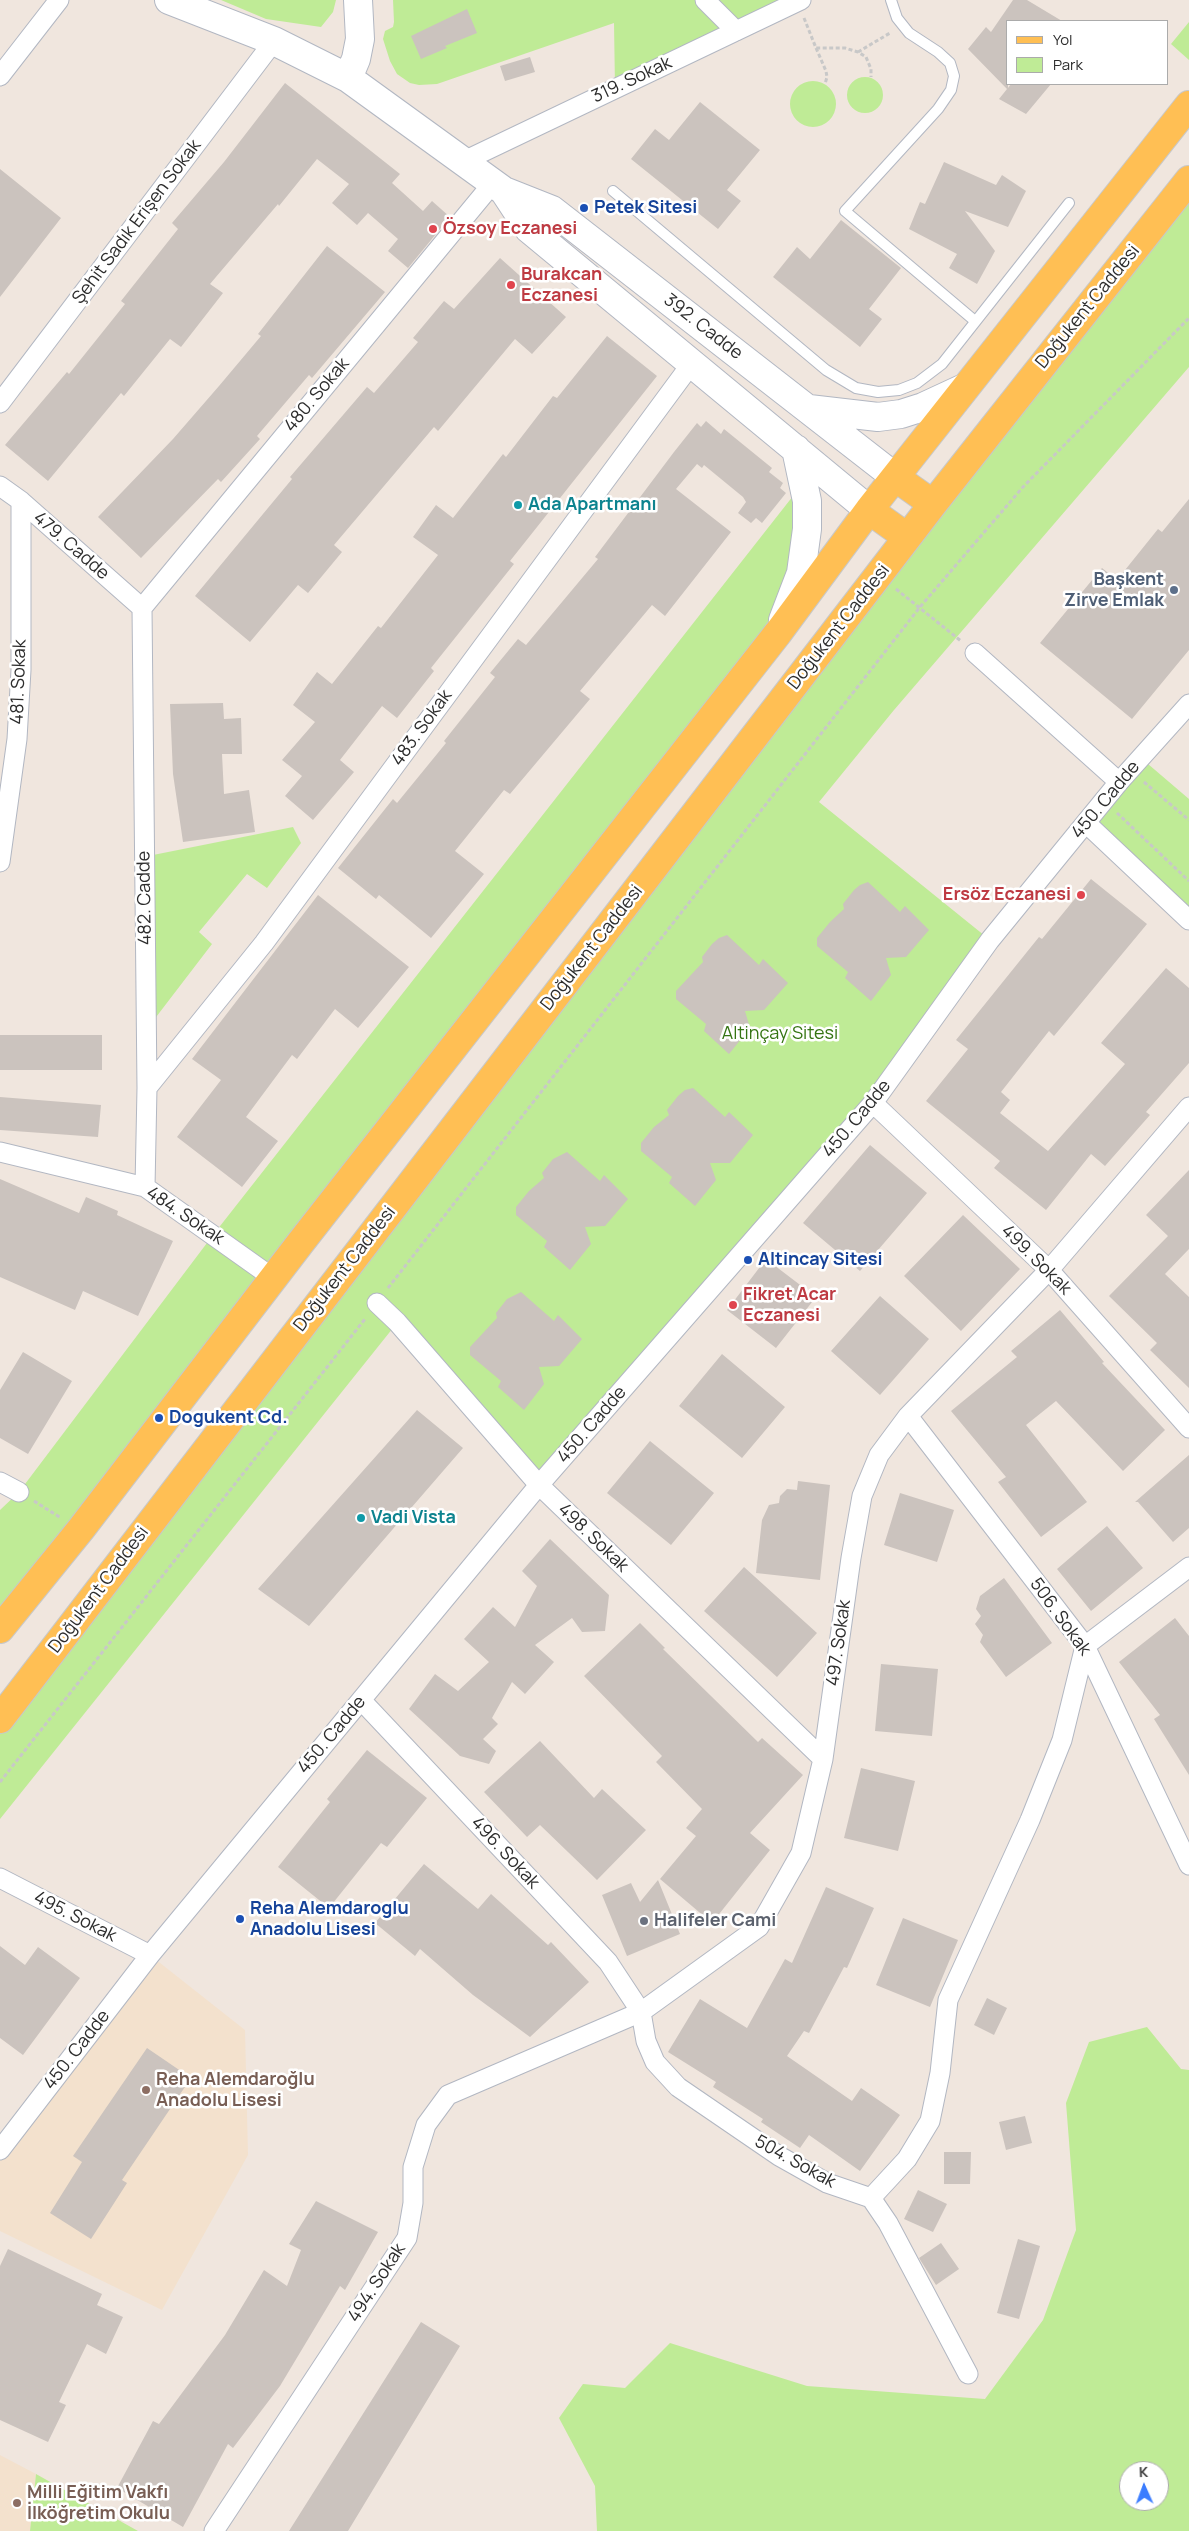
<!DOCTYPE html>
<meta charset="utf-8">
<style>
body{margin:0}
#map{position:relative;width:1189px;height:2531px;overflow:hidden;background:#f0e6de;font-family:Manrope,sans-serif}
canvas{display:block}
.legend{position:absolute;left:1006px;top:20px;width:162px;height:65px;box-sizing:border-box;background:#fff;border:1px solid #ababab;margin:0;padding:6px 9px;list-style:none;font-size:15px;color:#2d2d2d}
.legend li{display:flex;align-items:center;gap:10px;height:25px}
.legend b{width:25px;border:1px solid #ababab}
.north{position:absolute;left:1119px;top:2461px;width:50px;height:50px;box-sizing:border-box;background:#fff;border:1px solid #ababab;border-radius:50%;rotate:358deg;font-size:14px;font-weight:700;line-height:20px;text-align:center;color:#2d2d2d}
.north::after{content:'';display:block;margin:auto;width:18px;height:22px;background:#3c7dff;clip-path:polygon(50% 0,100% 100%,50% 72%,0 100%)}
</style>
<div id="map">
<canvas width="1189" height="2531"></canvas>
<ul class="legend">
<li><b style="height:6px;background:#ffbf54"></b>Yol</li>
<li><b style="height:14px;background:#bfeb96"></b>Park</li>
</ul>
<div class="north">K</div>
</div>
<script>
const ctx = document.querySelector('canvas').getContext('2d');
ctx.lineJoin = 'round';
function fill(path, color) { ctx.fillStyle = color; ctx.fill(path, 'evenodd'); }
const shape = rows => new Path2D(rows.map(r => 'M' + r).join(''));
function stroke(path, color, width, dash) { ctx.strokeStyle = color; ctx.lineWidth = width; ctx.lineCap = dash ? 'butt' : 'round'; ctx.setLineDash(dash || []); ctx.stroke(path); }
function label(font, color, halo, rows, align = 'center') {
  ctx.font = font + ' Manrope,sans-serif'; ctx.lineWidth = 5; ctx.setLineDash([]); ctx.textBaseline = 'middle'; ctx.strokeStyle = halo; ctx.fillStyle = color; for (const [text, x, y, turn = 0] of rows) {
    ctx.save(); ctx.translate(x, y); ctx.rotate((+turn || 0) * Math.PI / 180); ctx.textAlign = isNaN(turn) ? turn : align; if (halo) ctx.strokeText(text, 0, 0); ctx.fillText(text, 0, 0); ctx.restore();
  }
}
const education = shape([
 [150,1955,245,2030,248,2155,162,2310,0,2231,0,2150],
 [0,2455,36,2474,30,2531,0,2531]
]);
const green = shape([
 [221,0,336,0,333,12,321,27,266,19],
 [393,0,801,0,615,88,614,23,437,84,419,85,410,83,397,74,390,61,383,39,385,31,393,27,394,22],
 [1189,22,1189,60,1171,44],
 '847 95a18 18 0 1 1 36 0a18 18 0 1 1-36 0Z',
 '790 104a23 23 0 1 1 46 0a23 23 0 1 1-46 0Z',
 [1189,181,1189,367,894,710,819,802,990,940,873,1103,539,1485,397,1323,0,1819,0,1719],
 [804,482,778,633,0,1629,0,1510,19,1492,213,1235],
 [1141,758,1189,799,1189,920,1086,823],
 [293,827,301,843,267,888,247,874,199,932,212,944,150,1025,153,855],
 [1147,2027,1181,2069,1189,2070,1189,2531,597,2531,595,2486,559,2418,583,2384,625,2388,670,2343,807,2386,985,2399,1043,2320,1076,2230,1066,2103,1089,2042],
 [1129,2471,1159,2471,1159,2501,1129,2501],
 [36,2474,138,2531,30,2531]
]);
const building = shape([
 [1013,0,1027,0,1062,21,1008,21,1008,88,1011,84,1051,84,1026,114,999,99,1007,89,968,49,986,27,991,32],
 [467,9,477,33,445,46,447,48,421,59,411,36],
 [530,57,535,72,505,81,500,66],
 [285,83,400,174,392,183,423,211,432,201,450,217,408,268,388,251,398,239,368,213,357,225,332,203,349,184,317,159,279,206,278,204,210,284,223,293,181,347,170,339,124,396,121,393,48,481,5,445,67,372,69,374,125,304,121,301,178,229,172,223,224,162],
 [700,102,760,150,727,190,741,201,718,229,631,159,655,129,669,140],
 [944,162,996,185,1002,175,1026,191,1008,227,965,211,995,251,977,284,949,268,957,254,909,229,920,202,925,204],
 [0,169,61,218,0,297],
 [841,220,901,268,869,309,882,319,860,347,773,277,797,247,810,259],
 [327,246,385,292,312,378,309,375,257,436,260,439,221,482,218,479,141,558,98,517,173,439,219,386,261,336,258,334],
 [500,258,566,317,532,354,515,339,438,431,434,427,334,545,342,552,308,593,298,585,250,642,195,596,292,479,290,477,367,387,374,393,418,342,413,338,444,301,454,309],
 [607,336,657,376,510,561,514,564,431,668,434,671,397,718,382,706,340,760,354,772,313,820,285,796,302,776,282,760,315,722,293,705,317,672,332,684,378,626,381,628,438,555,413,537,436,505,453,518,503,454,506,457,553,396,557,398],
 [706,421,721,434,724,429,772,468,769,472,783,483,780,488,786,493,762,523,756,518,751,523,738,513,746,502,743,497,704,465,702,468,697,464,676,489,731,532,665,616,652,605,580,691,590,699,510,794,504,790,455,851,484,874,431,938,379,895,376,899,338,868,393,799,397,803,446,743,444,741,495,677,490,673,518,639,526,645,598,559,595,557,674,452,697,423,701,427],
 [1189,499,1189,650,1132,719,1040,643,1102,568,1117,580,1158,529,1162,532],
 [223,703,224,719,241,718,242,754,222,754,224,794,249,790,255,832,183,842,173,774,170,704],
 [1091,879,1147,924,1054,1036,1049,1031,1001,1092,1010,1100,1000,1113,1048,1151,1125,1064,1101,1043,1166,968,1189,988,1189,1063,1146,1112,1150,1115,1105,1166,1091,1154,1046,1210,994,1168,1000,1161,926,1101,968,1049,956,1040,1039,937,1042,939],
 [868,882,900,912,905,906,929,930,906,957,886,958,891,975,871,1001,845,978,848,972,817,946,817,938,830,922,844,909,843,904,854,890,860,885],
 [318,895,409,967,358,1028,335,1009,297,1059,292,1055,246,1117,278,1141,242,1187,177,1137,221,1080,192,1059],
 [727,935,759,965,763,959,788,983,764,1010,745,1011,750,1028,729,1054,704,1031,706,1024,676,999,676,991,703,962,702,957,712,944,719,938],
 [0,1035,102,1035,102,1070,0,1070],
 [693,1088,725,1117,729,1112,753,1135,730,1163,710,1163,716,1180,695,1206,669,1183,672,1177,641,1151,641,1143,654,1127,669,1115,667,1110,678,1096,685,1090],
 [0,1097,101,1105,98,1137,0,1130],
 [870,1145,927,1193,860,1271,803,1223],
 [567,1152,600,1181,604,1175,628,1199,605,1226,585,1227,591,1244,570,1270,544,1247,547,1241,516,1215,516,1207,529,1191,544,1178,542,1173,553,1159],
 [1189,1170,1189,1249,1165,1274,1189,1297,1189,1388,1150,1350,1157,1343,1109,1296,1168,1236,1146,1215],
 [0,1179,79,1213,86,1197,118,1211,117,1215,173,1241,138,1316,83,1291,75,1310,0,1277],
 [963,1215,1020,1269,961,1331,904,1276],
 [766,1259,816,1297,776,1348,727,1310],
 [521,1292,554,1321,558,1315,582,1339,559,1366,539,1367,544,1384,524,1410,498,1387,501,1381,470,1355,470,1347,497,1318,496,1313,507,1299],
 [880,1296,929,1339,880,1395,831,1351],
 [1060,1310,1104,1362,1102,1363,1165,1430,1123,1471,1056,1401,1026,1425,1087,1502,1041,1537,998,1482,1006,1477,951,1411,1017,1357,1011,1351],
 [23,1352,72,1381,28,1454,0,1438,0,1390],
 [722,1354,785,1407,742,1458,679,1406],
 [417,1410,463,1448,309,1626,258,1589],
 [650,1441,714,1493,671,1545,607,1493],
 [1189,1455,1189,1528,1173,1542,1138,1502,1135,1502],
 [798,1481,830,1485,820,1580,756,1573,762,1520,769,1505,779,1503,780,1496,787,1489,797,1490],
 [900,1493,954,1510,937,1562,884,1545],
 [1107,1526,1143,1568,1091,1611,1057,1569],
 [550,1539,609,1595,605,1631,582,1632,572,1618,535,1645,554,1662,525,1694,512,1682,492,1718,498,1724,483,1739,496,1751,489,1764,460,1756,409,1709,435,1674,458,1691,489,1662,464,1639,493,1607,515,1627,537,1586,522,1571],
 [744,1567,817,1633,777,1677,704,1611],
 [1004,1578,1052,1643,1006,1677,980,1642,983,1635,975,1624,981,1616,976,1609,980,1596],
 [1175,1618,1189,1636,1189,1775,1154,1719,1160,1715,1119,1662],
 [640,1623,665,1648,663,1649,758,1742,762,1738,803,1775,750,1833,770,1850,712,1923,660,1879,696,1836,686,1828,702,1809,656,1762,662,1756,584,1676],
 [881,1664,938,1669,932,1736,875,1731],
 [540,1741,594,1798,602,1789,646,1830,597,1880,540,1825,527,1837,484,1792],
 [367,1750,427,1798,387,1847,381,1843,329,1908,278,1867,330,1802,327,1799],
 [861,1768,915,1781,898,1851,844,1838],
 [424,1864,478,1909,491,1894,548,1945,551,1942,589,1982,530,2037,473,1995,420,1949,415,1956,375,1923],
 [658,1880,680,1934,627,1956,602,1895,631,1883,640,1902],
 [826,1887,874,1908,847,1968,844,1967,809,2033,804,2031,787,2056,852,2101,861,2088,900,2115,860,2171,809,2135,800,2148,761,2122,763,2119,713,2087,716,2082,668,2052,700,1999,747,2028,785,1959,792,1963],
 [903,1918,958,1940,930,2007,876,1985],
 [0,1946,25,1965,38,1947,80,1978,23,2055,0,2038],
 [987,1998,1007,2008,994,2035,974,2025],
 [147,2048,191,2078,122,2180,127,2183,91,2239,50,2213,82,2162,73,2156],
 [1025,2116,1032,2143,1006,2150,999,2122],
 [944,2152,971,2152,970,2184,944,2184],
 [918,2190,947,2204,933,2232,904,2219],
 [316,2201,378,2232,345,2290,340,2286,280,2386,233,2448,228,2444,183,2527,117,2488,153,2421,159,2424,225,2335,264,2270,287,2286,301,2250,289,2244],
 [1018,2239,1040,2246,1019,2319,997,2313],
 [941,2243,959,2269,936,2285,919,2258],
 [8,2249,102,2294,97,2305,123,2317,106,2354,87,2344,59,2402,66,2405,48,2442,0,2420,0,2266],
 [421,2322,460,2346,348,2531,289,2531]
]);
const path = shape([
 [804,18,816,48,845,48,858,52,866,57,871,69,871,77],
 [816,48,826,71,827,77,825,84],
 [858,52,890,33],
 [896,589,961,641],
 [1144,782,1189,820],
 [1117,813,1189,881],
 [388,1288,920,607,1023,487,1189,318],
 [34,1501,61,1518],
 [0,1782,365,1319]
]);
const lane = shape([
 [891,0,897,18,909,33,938,52,950,63,954,76,951,90,938,109,845,211,975,321],
 [613,191,826,370,856,388,878,392,899,390,917,383,942,364,1069,203]
]);
const street = shape([
 [705,0,736,31],
 [0,76,59,0],
 [464,161,801,0],
 [0,403,274,41],
 [0,486,21,501,142,608],
 [142,608,147,1088,145,1187],
 [142,608,493,183],
 [975,653,1119,782],
 [1086,823,1189,920],
 [0,862,17,739,21,670,21,501],
 [147,1088,264,943,692,363],
 [873,1103,1049,1270,1189,1428],
 [0,1152,145,1187,273,1278],
 [377,1303,397,1322,539,1485,823,1759],
 [908,1416,1085,1646,1189,1865],
 [0,1482,19,1492],
 [361,1700,608,1962,641,2012,646,2041,655,2062,678,2087,779,2156,827,2183,871,2198,888,2223,968,2374],
 [0,1878,150,1955],
 [0,2150,150,1955,539,1485,873,1103,990,940,1119,782,1189,704],
 [871,2198,907,2159,930,2121,940,2073,948,2000,1030,1820,1062,1740,1085,1646,1189,1567],
 [214,2531,407,2238,413,2203,413,2167,426,2125,448,2095,641,2012,759,1927,801,1853,823,1759,851,1558,862,1496,879,1455,908,1416,1049,1270,1189,1107]
]);
const secondary = shape([
 [169,0,274,41,348,78,504,191,552,210,895,477],
 [348,78,356,59,360,39,358,0],
 [504,191,529,229,869,510],
 [809,409,878,417,901,414,923,407,964,388],
 [783,620,801,573,807,529,807,501,796,449]
]);
const primary = shape([
 [895,477,933,504],
 [869,510,907,537],
 [0,1629,81,1529,301,1242,778,633,869,510,1189,105],
 [0,1719,933,504,1189,180]
]);
const markers = [
 [584,208,5,"#1a4fb4"],
 [433,229,5,"#e0444e"],
 [511,285,5,"#e0444e"],
 [518,505,5,"#0f9aa8"],
 [1174,590,5,"#5c6f8a"],
 [1081,895,5,"#e0444e"],
 [748,1260,5,"#1a4fb4"],
 [733,1305,5,"#e0444e"],
 [159,1418,5,"#1a4fb4"],
 [361,1518,5,"#0f9aa8"],
 [240,1919,5,"#1a4fb4"],
 [644,1921,5,"#6b7280"],
 [146,2090,5,"#8d6e63"],
 [17,2503,5,"#8d6e63"]
];
const streetNames = [
 ["319. Sokak",632,80,-25],
 ["Şehit Sadık Erişen Sokak",137,222,-53],
 ["Doğukent Caddesi",1088,307,-51],
 ["392. Cadde",703,327,38],
 ["480. Sokak",317,395,-50],
 ["479. Cadde",71,546,41],
 ["Doğukent Caddesi",839,627,-52],
 ["481. Sokak",19,682,-88],
 ["483. Sokak",422,728,-54],
 ["450. Cadde",1106,800,-50],
 ["482. Cadde",145,898,-91],
 ["Doğukent Caddesi",592,948,-52],
 ["450. Cadde",857,1119,-50],
 ["484. Sokak",185,1216,34],
 ["499. Sokak",1036,1260,45],
 ["Doğukent Caddesi",345,1269,-52],
 ["450. Cadde",592,1425,-49],
 ["498. Sokak",593,1538,44],
 ["Doğukent Caddesi",99,1590,-53],
 ["506. Sokak",1060,1617,54],
 ["497. Sokak",839,1643,-82],
 ["450. Cadde",332,1735,-50],
 ["496. Sokak",505,1853,47],
 ["495. Sokak",75,1917,27],
 ["450. Cadde",77,2050,-52],
 ["504. Sokak",795,2162,29],
 ["494. Sokak",377,2283,-57]
];
const transitNames = [
 ["Petek Sitesi",594,208],
 ["Altincay Sitesi",758,1260],
 ["Dogukent Cd.",169,1418],
 ["Reha Alemdaroglu",250,1909],
 ["Anadolu Lisesi",250,1930]
];
const healthNames = [
 ["Özsoy Eczanesi",443,229],
 ["Burakcan",521,275],
 ["Eczanesi",521,296],
 ["Ersöz Eczanesi",1071,895,"right"],
 ["Fikret Acar",743,1295],
 ["Eczanesi",743,1316]
];
const cultureNames = [
 ["Ada Apartmanı",528,505],
 ["Vadi Vista",371,1518]
];
const serviceNames = [
 ["Başkent",1164,580],
 ["Zirve Emlak",1164,601]
];
const parkNames = [
 ["Altinçay Sitesi",780,1034]
];
const worshipNames = [
 ["Halifeler Cami",654,1921]
];
const educationNames = [
 ["Reha Alemdaroğlu",156,2080],
 ["Anadolu Lisesi",156,2101],
 ["Milli Eğitim Vakfı",27,2493],
 ["İlköğretim Okulu",27,2514]
];
fill(education, '#f3e1cd');
fill(green, '#bfeb96');
fill(building, '#cbc3be');
stroke(lane, '#b2b7c2', 12);
stroke(street, '#b2b7c2', 21);
stroke(secondary, '#b2b7c2', 30);
stroke(primary, '#c8c8c8', 30);
stroke(path, '#c8c8c8', 3, [4, 2.5]);
stroke(lane, '#fff', 10);
stroke(street, '#fff', 19);
stroke(secondary, '#fff', 28);
stroke(primary, '#ffbf54', 28);
for (const [x, y, r, color] of markers) { const dot = new Path2D(); dot.arc(x, y, r, 0, 2 * Math.PI); ctx.fillStyle = color; ctx.fill(dot); stroke(dot, '#fff', 2); }
label('18px', '#2d2d2d', '#fff', streetNames);
label('bold 18px', '#164399', '#fff', transitNames, 'left');
label('bold 18px', '#be3a42', '#fff', healthNames, 'left');
label('bold 18px', '#0d838f', '#fff', cultureNames, 'left');
label('bold 18px', '#4e5e75', '#fff', serviceNames, 'right');
label('18px', '#357413', '#fff', parkNames);
label('bold 18px', '#5b616d', '#fff', worshipNames, 'left');
label('bold 18px', '#785e54', '#fff', educationNames, 'left');
</script>
